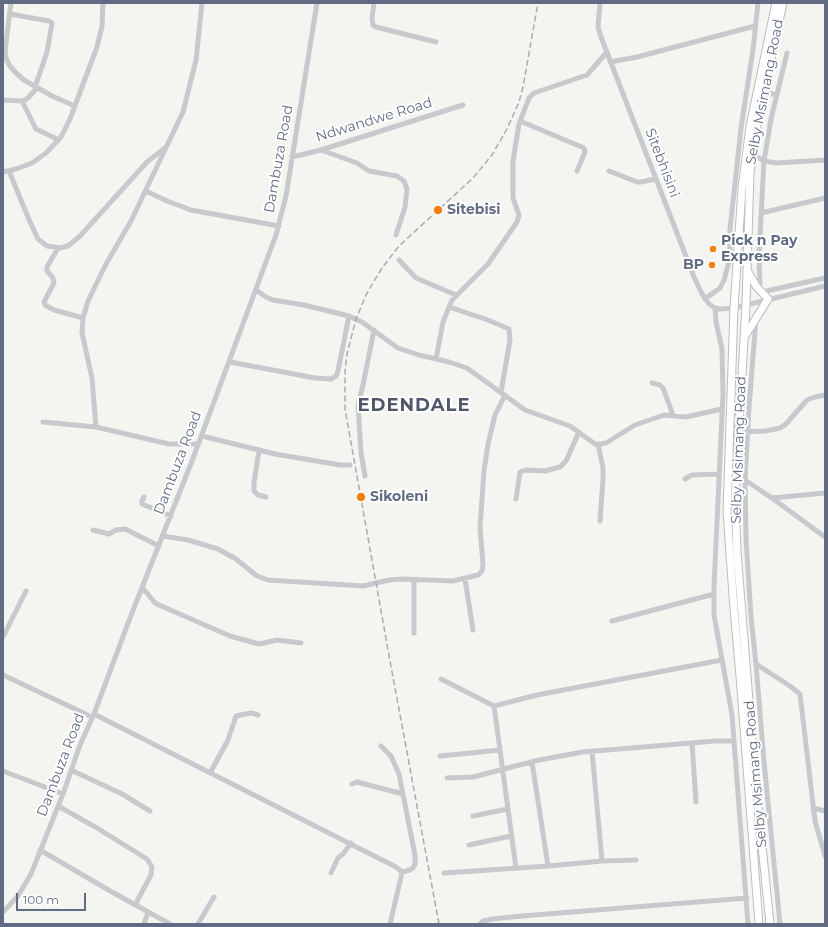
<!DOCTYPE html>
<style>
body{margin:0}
#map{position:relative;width:828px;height:927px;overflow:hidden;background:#f4f5f0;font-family:Montserrat,sans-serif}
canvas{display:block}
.frame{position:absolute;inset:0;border:4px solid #616c84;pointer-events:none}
.scale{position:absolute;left:16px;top:893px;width:70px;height:18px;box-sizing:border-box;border:2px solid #616c84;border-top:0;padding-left:5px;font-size:12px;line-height:14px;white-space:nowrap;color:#616c84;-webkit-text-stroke:3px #fff;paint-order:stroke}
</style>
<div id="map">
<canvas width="828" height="927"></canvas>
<div class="frame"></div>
<div class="scale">100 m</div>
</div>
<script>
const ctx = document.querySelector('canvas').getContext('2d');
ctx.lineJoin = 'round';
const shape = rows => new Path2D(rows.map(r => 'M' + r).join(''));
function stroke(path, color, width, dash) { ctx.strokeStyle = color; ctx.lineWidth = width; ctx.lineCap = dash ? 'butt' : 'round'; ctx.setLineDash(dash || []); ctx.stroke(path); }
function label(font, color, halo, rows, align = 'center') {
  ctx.font = font + ' Montserrat,sans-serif'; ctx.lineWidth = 4; ctx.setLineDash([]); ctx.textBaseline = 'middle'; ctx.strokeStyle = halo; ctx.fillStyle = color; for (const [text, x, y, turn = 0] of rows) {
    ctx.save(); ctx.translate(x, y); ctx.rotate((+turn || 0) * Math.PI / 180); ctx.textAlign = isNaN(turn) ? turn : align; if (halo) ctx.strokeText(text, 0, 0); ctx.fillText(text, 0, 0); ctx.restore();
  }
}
const minor = shape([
 [11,3,5,51,6,58,9,65,16,73,24,80,52,96,75,106],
 [374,3,372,18,373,25,376,27,436,42],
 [600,3,598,27,601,37,694,277,702,294,709,304,715,308,721,309,734,308,825,286],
 [10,14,49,21,52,23,47,52,35,87],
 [610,62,637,57,755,26],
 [764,92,777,95],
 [3,100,23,101,28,98,37,88],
 [22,101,36,129,59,140],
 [520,121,584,148,585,152,577,171],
 [321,150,357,163,369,171,397,176,404,181,407,189,405,207,396,235],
 [752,154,764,161,776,163,825,160],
 [292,157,321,150,463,105],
 [9,171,30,222,38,239,47,246,60,248,68,246,80,236,147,162,165,148],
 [609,171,637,182,641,182,655,179],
 [3,172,16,169,32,163,46,153,61,137,70,119,97,47,102,26,103,3],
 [146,191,167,201,191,210,279,226],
 [761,213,825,198],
 [58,248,47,267,47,271,53,278,54,283,44,302,45,305,54,310,83,318],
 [399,260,416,278,456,295],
 [737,261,730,258,730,229,741,128,753,50,758,3],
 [256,290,266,297,273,300,304,305,349,316,362,322,398,348,419,355,449,362,467,368,525,410,570,426,595,444,601,444,606,443,635,425,664,415,686,417,722,409],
 [760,290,759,253,764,161,771,119,787,53],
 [762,292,825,278],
 [705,299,720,288,724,280,730,258],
 [449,307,488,320,509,329,510,340,501,392],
 [715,308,716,322,722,349,723,394,714,586,714,615,732,715,748,924],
 [756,319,749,407,745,480,746,539,751,617,756,664,764,762,780,924],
 [436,359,443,322,452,300,488,264,517,222,519,215,513,198,513,161,519,124,529,98,534,93,587,75,607,52],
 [230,362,315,378,331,379,336,376,338,371,349,316],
 [652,383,660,385,663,388,673,415],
 [43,422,96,427,169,444,198,444],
 [96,427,92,378,82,333,83,318,88,301,106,264,131,221,183,112,196,60,202,3],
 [738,432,765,431,780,428,785,425,807,400,815,397,825,395],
 [202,436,275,454,340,465,350,465],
 [598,444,603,468,603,479,600,521],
 [259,451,254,482,254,491,258,495,266,497],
 [365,476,361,453,358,405,363,385,374,330],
 [685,479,692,475,719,474],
 [745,480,772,498,825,537],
 [144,497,142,501,142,504,171,516],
 [772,498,825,493],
 [516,499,520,472,526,470,545,471,560,467,566,461,579,432],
 [93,530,109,534,116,530,125,529,159,546],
 [163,536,188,540,218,549,236,559,257,576,268,580,363,586,389,580,402,579,453,581,478,575,482,571,483,564,480,527,484,471,488,444,495,415,505,395],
 [465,579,473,630],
 [414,580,414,633],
 [142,587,155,603,159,605,230,636,259,644,277,640,301,643],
 [612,621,714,594],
 [3,637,26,591],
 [756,664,790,686,800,694,815,821,825,856],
 [3,675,92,717],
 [441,679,494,706,537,695,722,660],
 [494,706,516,868],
 [94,714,396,867,402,872,401,877,390,924],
 [692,743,696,802],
 [381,746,391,756,399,774,415,855,415,864,413,868,410,870,402,872],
 [592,751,602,861],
 [440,756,500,750],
 [532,762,548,866],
 [71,770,122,794,150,811],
 [3,771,63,794],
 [210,773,228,740,236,716,251,713,258,715],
 [447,778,473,777,539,760,583,752,715,741,734,741],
 [352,784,357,782,403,794],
 [58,806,97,828,147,859,152,867,151,875,135,905],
 [813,808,825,811],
 [473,816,508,809],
 [469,845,511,836],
 [40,850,112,892,170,924],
 [331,873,338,858,343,854,351,843],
 [444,873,548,866,602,861,636,860],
 [3,912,18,896,31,874,63,794,80,745,94,714,130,618,192,461,276,235,286,196,317,3],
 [144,924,148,912],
 [198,924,214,897],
 [480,924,483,921,492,919,522,916,747,898]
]);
const major = shape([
 [745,336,768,299,756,286,748,272],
 [759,924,740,676,734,609,727,512,734,308,742,189,750,126,776,3],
 [770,924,756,787,737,552,735,497,746,305,750,173,758,119,783,3]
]);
const rail = shape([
 [439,924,390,661,345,409,345,372,347,354,356,319,367,293,382,268,399,246,473,178,492,155,507,129,519,102,523,87,538,3]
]);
const markers = [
 [438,210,5,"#f27f13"],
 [713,249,4,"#f27f13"],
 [712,265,4,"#f27f13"],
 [361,497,5,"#f27f13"]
];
const streetNames = [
 ["Selby Msimang Road",765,92,-79],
 ["Ndwandwe Road",374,120,-17],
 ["Dambuza Road",279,159,-80],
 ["Sitebhisini",662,163,69],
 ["Selby Msimang Road",739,450,-88],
 ["Dambuza Road",178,463,-69],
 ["Dambuza Road",61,765,-69],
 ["Selby Msimang Road",756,774,-95]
];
const poiNames = [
 ["Sitebisi",447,210],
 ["Pick n Pay",721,241],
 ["Express",721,257],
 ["BP",704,265,"right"],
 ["Sikoleni",370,497]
];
const districtNames = [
 ["EDENDALE",414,406]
];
stroke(major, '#bbbdc2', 9);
stroke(minor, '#c7c9cd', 5);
stroke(major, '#fff', 7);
stroke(rail, '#a8abb2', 1.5, [6, 3]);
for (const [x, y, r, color] of markers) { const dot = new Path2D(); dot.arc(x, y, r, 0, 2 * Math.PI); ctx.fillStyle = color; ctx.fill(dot); stroke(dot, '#fff', 1.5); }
label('14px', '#616c84', '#fff', streetNames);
label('bold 14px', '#616c84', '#fff', poiNames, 'left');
ctx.letterSpacing = '1px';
label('bold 18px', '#505769', '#fff', districtNames);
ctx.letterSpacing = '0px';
</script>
